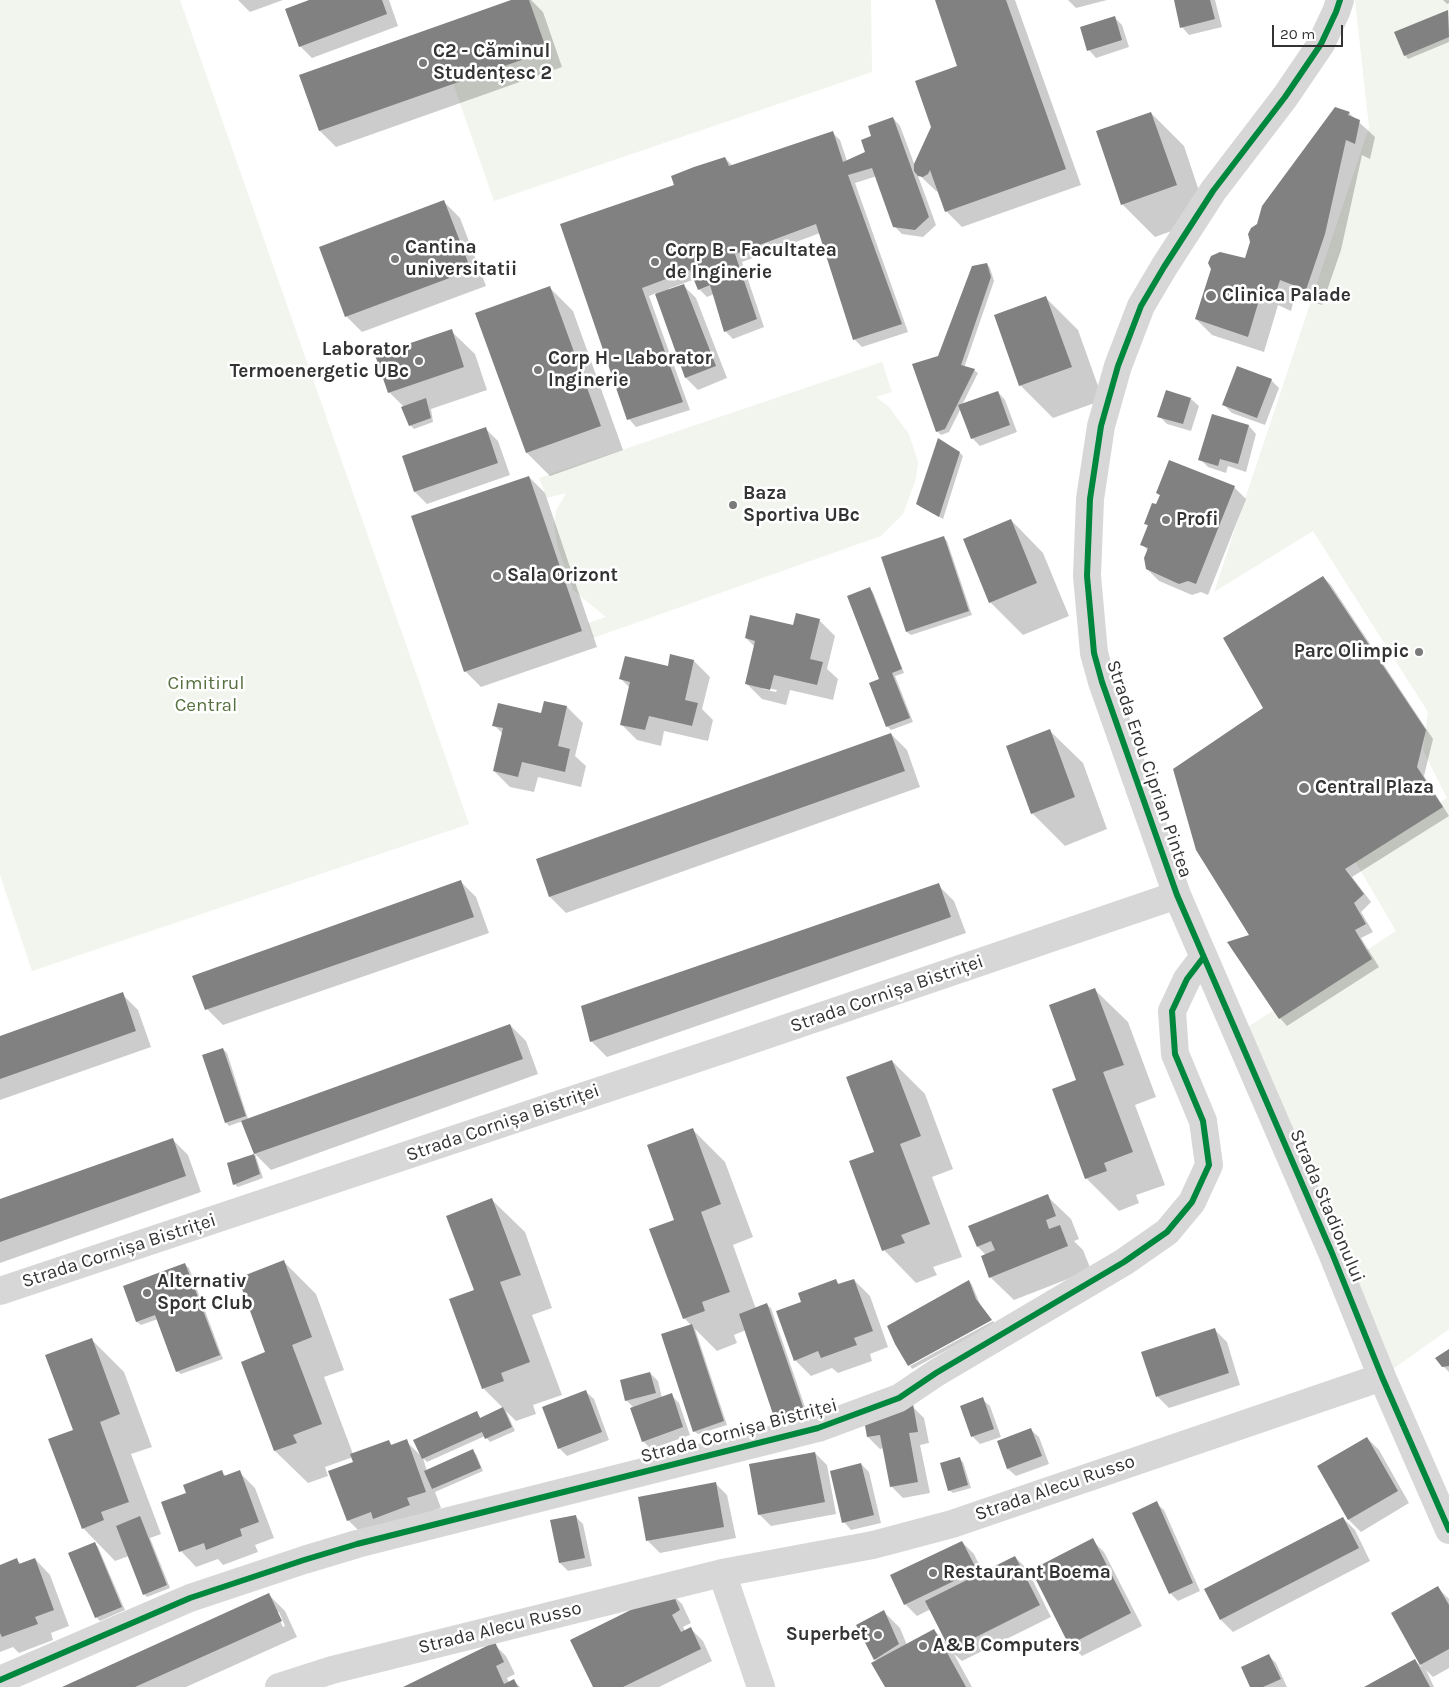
<!DOCTYPE html>
<meta charset="utf-8">
<style>
body{margin:0}
#map{position:relative;width:1449px;height:1687px;overflow:hidden;background:#fff;font-family:Karla,sans-serif}
canvas{display:block}
.scale{position:absolute;left:1272px;top:25px;width:71px;height:22px;box-sizing:border-box;border:2px solid #333;border-top:0;padding-left:6px;font-size:15px;line-height:18px;white-space:nowrap;color:#333;-webkit-text-stroke:4px #fff;paint-order:stroke}
</style>
<div id="map">
<canvas width="1449" height="1687"></canvas>
<div class="scale">20 m</div>
</div>
<script>
const ctx = document.querySelector('canvas').getContext('2d');
ctx.lineJoin = 'round';
function fill(path, color) { ctx.fillStyle = color; ctx.fill(path, 'evenodd'); }
const shape = rows => new Path2D(rows.map(r => 'M' + r).join(''));
function stroke(path, color, width, dash) { ctx.strokeStyle = color; ctx.lineWidth = width; ctx.lineCap = dash ? 'butt' : 'round'; ctx.setLineDash(dash || []); ctx.stroke(path); }
function label(font, color, halo, rows, align = 'center') {
  ctx.font = font + ' Karla,sans-serif'; ctx.lineWidth = 5; ctx.setLineDash([]); ctx.textBaseline = 'middle'; ctx.strokeStyle = halo; ctx.fillStyle = color; for (const [text, x, y, turn = 0] of rows) {
    ctx.save(); ctx.translate(x, y); ctx.rotate((+turn || 0) * Math.PI / 180); ctx.textAlign = isNaN(turn) ? turn : align; if (halo) ctx.strokeText(text, 0, 0); ctx.fillText(text, 0, 0); ctx.restore();
  }
}
const green = shape([
 [0,0,180,0,469,824,32,971,0,875],
 [529,0,871,0,872,72,494,201,453,83],
 [1355,0,1449,0,1449,1329,1382,1377,1237,1034,1396,931,1352,856,1447,798,1423,750,1428,712,1313,531,1214,592,1369,127],
 [882,362,892,392,876,397,889,407,909,434,918,462,916,479,903,514,881,536,593,638,588,623,606,617,573,590,558,548,554,526,556,511,566,493,547,498,539,478]
]);
const shadow = shape([
 [238,0,283,0,250,12],
 [313,0,389,0,398,26,312,58,300,46],
 [514,0,531,0,543,12,562,67,336,147,320,131,301,75],
 [937,0,1015,0,1081,185,962,227,946,211,939,192,936,191,917,173,936,225,923,237,902,234,894,226,877,176,855,183,908,332,862,347,854,339,820,233,742,262,764,327,733,339,725,331,714,294,707,297,699,289,695,279,668,289,669,291,684,286,696,298,727,378,698,390,686,378,656,293,649,296,690,410,636,427,629,419,561,225,675,186,725,158,733,166,832,132,840,140,847,161,867,153,873,136,893,118,900,126,915,166,959,66],
 [1068,0,1107,0,1076,8],
 [1179,0,1215,0,1222,27,1189,35,1182,27],
 [1443,0,1449,0,1449,3,1447,4],
 [1448,11,1449,42,1408,59,1405,55],
 [1114,17,1122,25,1129,47,1096,58,1089,50],
 [1151,113,1184,146,1208,218,1155,237,1122,204],
 [1349,113,1375,137,1370,159,1362,155,1341,250,1322,305,1295,295,1291,311,1278,305,1264,352,1212,335,1196,319,1246,259,1258,225],
 [444,202,460,218,486,286,362,332,346,316],
 [987,264,990,268,994,281,964,368,974,370,978,373,962,405,998,392,1005,400,1017,432,980,446,972,438,961,408,949,432,941,435,937,431,939,357],
 [550,288,573,311,623,450,550,476,527,453,477,314],
 [1045,297,1078,330,1103,400,1053,418,1020,385],
 [451,331,475,354,487,390,431,409,433,422,414,429,410,425,404,407,389,392],
 [1271,380,1279,388,1265,425,1232,413,1224,405],
 [1191,399,1199,406,1191,431,1167,424,1159,416],
 [1213,415,1249,426,1256,434,1246,472,1228,466,1226,473,1208,467,1200,459],
 [486,429,498,441,510,475,427,504,415,492,403,457],
 [960,453,963,456,943,519,921,507,917,504],
 [529,477,545,493,597,647,481,687,465,671],
 [1234,487,1246,499,1208,595,1201,592,1192,595,1159,581,1147,569,1148,551,1142,544,1149,527,1145,523,1157,506,1161,496,1157,493],
 [1011,520,1043,553,1069,616,1023,635,990,602],
 [943,537,947,541,972,615,911,635,907,632,882,558],
 [1323,577,1331,585,1433,739,1424,776,1449,816,1352,877,1371,902,1361,912,1373,932,1361,938,1379,967,1287,1026,1280,1018,1251,936,1265,708],
 [869,588,873,592,904,673,895,676,913,722,891,730,887,726],
 [819,620,835,636,827,669,838,679,833,700,790,690,786,705,762,699,746,683,755,647,746,638],
 [763,687,777,690,776,692,763,689],
 [694,661,710,677,702,709,713,720,708,741,664,731,661,746,637,740,621,724,630,688,621,679],
 [545,702,567,707,583,723,575,756,586,766,581,787,538,777,534,792,510,787,494,771,503,734,494,725,542,714],
 [1050,731,1083,763,1107,829,1065,846,1032,813],
 [891,734,907,750,920,787,566,913,550,897,537,860],
 [460,881,476,897,489,933,223,1025,207,1009],
 [938,885,954,901,966,933,607,1057,591,1041],
 [1095,990,1128,1022,1156,1097,1135,1105,1165,1185,1136,1195,1139,1203,1119,1211,1086,1178,1078,1081],
 [122,994,138,1010,151,1047,0,1100,0,1037],
 [510,1025,526,1041,538,1074,271,1170,255,1154,263,1178,238,1187,234,1184,228,1164,255,1155,243,1121,229,1126,226,1122,223,1049,227,1053,248,1119],
 [892,1061,925,1094,953,1169,932,1177,962,1257,933,1267,937,1275,916,1283,884,1250,875,1153],
 [692,1129,725,1162,753,1237,733,1245,756,1309,767,1305,771,1308,808,1416,781,1426,778,1423,746,1330,734,1335,737,1343,717,1351,695,1329,727,1425,698,1434,694,1431,691,1325,684,1318,676,1220],
 [172,1139,188,1155,201,1192,0,1263,0,1200],
 [1047,1196,1071,1219,1079,1239,1074,1241,1083,1250,1091,1270,1014,1300,990,1277,986,1255,978,1247],
 [492,1200,525,1232,552,1308,532,1315,562,1395,533,1405,536,1414,516,1421,506,1411,515,1431,490,1442,485,1436,427,1462,423,1458,427,1471,472,1451,476,1454,483,1471,435,1492,441,1508,364,1536,348,1520,355,1463,353,1457,325,1467,328,1476,308,1483,275,1451,242,1362,267,1353,284,1262,316,1294,344,1370,324,1377,353,1454,388,1441,393,1446,406,1441,421,1456,477,1413,481,1419,504,1409,483,1388,475,1291],
 [185,1265,189,1268,223,1359,181,1374,177,1371,158,1319,141,1325,137,1322,124,1287],
 [854,1280,870,1296,888,1347,870,1354,872,1361,838,1373,832,1368,811,1376,795,1360,802,1302,836,1281,840,1285],
 [969,1281,972,1285,980,1304,991,1319,908,1364],
 [993,1321,995,1324,912,1369,910,1366],
 [1215,1330,1227,1342,1240,1385,1169,1408,1157,1396],
 [91,1339,124,1372,152,1447,131,1454,161,1534,150,1538,170,1588,147,1597,144,1594,129,1556,115,1561,83,1528,74,1430],
 [1449,1351,1449,1372,1443,1366],
 [650,1373,658,1381,662,1398,671,1395,679,1403,690,1435,651,1449,643,1441,634,1408,626,1400],
 [586,1392,594,1399,609,1440,567,1456,559,1448],
 [982,1399,990,1406,1001,1437,980,1444,973,1437,961,1406],
 [912,1406,924,1418,929,1443,920,1445,930,1493,903,1498,891,1486,884,1448,880,1449,868,1437],
 [1031,1430,1039,1437,1049,1464,1016,1476,1008,1469,998,1442],
 [1367,1438,1379,1450,1409,1503,1361,1532,1349,1520,1319,1467],
 [815,1453,827,1465,836,1514,771,1526,759,1514],
 [959,1459,963,1462,971,1488,953,1493,949,1490],
 [861,1464,869,1472,881,1523,851,1530,844,1522],
 [222,1472,226,1476,239,1472,255,1488,274,1538,255,1545,258,1552,223,1565,218,1559,196,1567,181,1551,188,1494],
 [715,1483,727,1495,736,1538,660,1553,648,1541],
 [1156,1503,1164,1510,1200,1591,1178,1601,1170,1593],
 [575,1516,583,1524,592,1566,568,1571,560,1563,552,1521],
 [1343,1518,1355,1530,1370,1561,1233,1632,1221,1620],
 [1092,1540,1104,1552,1142,1626,1082,1656,1070,1644,1033,1571],
 [962,1542,974,1554,983,1573,1015,1557,1027,1569,1051,1617,962,1661,954,1654,972,1687,886,1687,877,1661,875,1659,884,1612,900,1628,907,1645,934,1630,947,1644,931,1609,917,1616,905,1604],
 [94,1543,98,1547,125,1610,100,1621,96,1617],
 [35,1559,50,1575,69,1626,51,1633,53,1640,19,1653,13,1647,0,1652,0,1566,17,1560,21,1564],
 [1438,1588,1449,1599,1449,1668,1433,1677,1426,1670,1434,1687,1367,1687,1415,1661,1422,1667,1392,1613],
 [670,1592,682,1604,691,1623,683,1627,685,1631,691,1629,703,1641,712,1661,659,1687,594,1687],
 [269,1595,285,1611,297,1637,186,1687,65,1687],
 [276,1612,279,1612,285,1626,283,1627],
 [494,1644,506,1656,515,1674,507,1678,509,1683,514,1681,520,1687,406,1687],
 [1268,1655,1276,1663,1287,1687,1251,1687]
]);
const building = shape([
 [309,0,382,0,387,14,299,47,285,9],
 [511,0,529,0,547,51,319,131,299,75],
 [935,0,1006,0,1066,169,945,212,930,170,928,174,923,177,918,176,914,171,914,164,931,127,915,81,957,66],
 [1174,0,1210,0,1215,19,1180,28],
 [1448,10,1449,37,1404,56,1394,32],
 [1115,16,1122,40,1087,51,1080,27],
 [1335,107,1350,112,1348,115,1360,120,1355,144,1346,140,1325,234,1306,290,1280,280,1275,296,1262,290,1248,337,1195,319,1211,269,1208,263,1211,256,1220,252,1245,258,1250,242,1248,234,1251,228,1257,224,1262,206],
 [1151,112,1177,185,1121,205,1096,131],
 [893,117,929,217,915,230,893,227,872,168,848,175,902,324,853,340,816,224,735,254,757,319,724,332,710,285,698,290,690,270,642,288,683,402,627,420,560,224,674,185,671,176,694,167,725,157,729,166,833,131,843,162,865,152,861,140,871,136,868,126],
 [444,200,471,270,345,317,319,247],
 [987,263,991,277,961,365,975,369,945,429,936,432,912,364,938,356,972,266],
 [684,284,716,366,685,378,655,294],
 [550,286,601,426,526,453,475,313],
 [1046,296,1072,367,1019,386,994,315],
 [452,329,464,367,388,393,375,355],
 [1237,366,1272,379,1257,418,1222,405],
 [1166,390,1191,398,1183,424,1157,417],
 [998,391,1010,425,971,439,958,405],
 [426,398,431,418,409,426,401,407],
 [1212,414,1249,425,1238,464,1220,459,1218,466,1198,460],
 [486,427,498,463,414,492,402,456],
 [938,438,960,452,939,517,916,504],
 [1169,460,1235,486,1196,584,1188,581,1179,584,1146,569,1144,558,1148,548,1140,545,1148,525,1144,524,1152,503,1156,504,1160,495,1156,493],
 [529,476,582,631,464,672,411,516],
 [1011,519,1037,583,989,603,963,539],
 [944,536,969,611,906,632,881,557],
 [1323,576,1426,730,1417,767,1443,807,1345,869,1364,894,1354,903,1366,924,1355,930,1372,959,1279,1019,1227,942,1249,935,1196,850,1173,769,1263,708,1223,638],
 [870,587,902,669,892,673,910,718,886,727,869,683,879,679,847,596],
 [796,613,820,619,810,659,823,662,817,685,774,675,770,690,745,684,755,641,745,638,750,615,793,625],
 [670,654,694,660,685,700,698,703,692,726,649,716,645,730,620,725,630,682,619,679,625,656,668,666],
 [544,701,567,706,558,746,570,749,565,772,522,762,518,777,493,771,503,728,492,726,498,703,541,713],
 [1050,729,1075,797,1031,814,1006,746],
 [891,733,905,771,549,897,536,859],
 [461,880,474,917,205,1010,192,976],
 [939,883,951,917,590,1042,581,1006],
 [1095,988,1124,1065,1103,1072,1133,1152,1104,1163,1107,1171,1085,1179,1052,1089,1076,1080,1049,1005],
 [123,992,136,1031,0,1079,0,1036],
 [510,1024,523,1059,254,1154,241,1121],
 [223,1048,246,1116,225,1123,202,1055],
 [892,1060,921,1136,900,1144,930,1224,901,1235,905,1243,882,1251,849,1161,874,1152,846,1077],
 [693,1128,721,1204,701,1212,730,1292,702,1302,705,1311,683,1319,649,1229,674,1220,647,1145],
 [173,1138,186,1176,0,1242,0,1199],
 [254,1154,260,1174,233,1185,227,1163],
 [1048,1194,1056,1216,1046,1220,1049,1229,1060,1225,1068,1246,989,1278,981,1256,995,1250,991,1241,977,1247,968,1226],
 [492,1198,521,1275,500,1282,530,1362,501,1373,504,1381,482,1389,449,1299,474,1290,446,1216],
 [284,1260,312,1337,292,1345,322,1424,293,1435,297,1443,274,1451,241,1362,265,1352,238,1278],
 [185,1263,220,1355,176,1372,155,1315,136,1322,123,1286],
 [836,1279,838,1284,854,1279,873,1331,854,1338,857,1345,821,1358,818,1351,794,1361,776,1311,801,1302,798,1293],
 [969,1280,976,1299,992,1320,908,1366,895,1344,887,1326],
 [767,1303,805,1413,776,1423,739,1314],
 [692,1324,724,1421,693,1432,661,1334],
 [1215,1328,1229,1373,1156,1397,1141,1352],
 [92,1338,120,1414,100,1422,129,1502,101,1512,104,1520,82,1529,48,1439,73,1430,45,1355],
 [1449,1349,1449,1366,1442,1367,1435,1358],
 [650,1372,656,1393,625,1401,620,1380],
 [586,1390,602,1432,558,1449,542,1407],
 [672,1393,683,1427,642,1442,630,1408],
 [983,1397,994,1429,971,1437,960,1406],
 [913,1404,918,1432,909,1433,918,1482,890,1487,880,1435,867,1437,863,1414],
 [503,1407,512,1427,485,1439,482,1432,422,1459,413,1440,477,1411,480,1418],
 [1031,1428,1042,1456,1007,1469,997,1441],
 [1367,1437,1398,1491,1348,1520,1317,1466],
 [407,1439,426,1492,407,1498,410,1505,373,1519,371,1512,347,1521,328,1471,353,1462,350,1454,389,1440,391,1445],
 [473,1449,481,1468,432,1489,424,1471],
 [815,1452,825,1502,758,1515,749,1464],
 [960,1457,968,1485,948,1491,940,1463],
 [861,1463,874,1515,842,1523,830,1471],
 [222,1470,224,1476,240,1470,259,1522,240,1529,242,1536,206,1550,204,1543,179,1552,161,1502,186,1493,183,1485],
 [716,1482,724,1527,646,1541,638,1497],
 [1157,1501,1193,1583,1169,1594,1132,1513],
 [576,1515,585,1558,559,1563,550,1520],
 [140,1516,167,1585,143,1595,116,1526],
 [1343,1517,1359,1548,1220,1620,1204,1589],
 [1093,1538,1131,1613,1069,1645,1031,1570],
 [962,1541,977,1570,904,1605,890,1575],
 [95,1542,122,1607,95,1618,68,1553],
 [1015,1556,1040,1605,950,1650,925,1601],
 [17,1558,19,1564,35,1558,54,1610,35,1617,38,1624,2,1637,0,1633,0,1565],
 [1438,1586,1449,1605,1449,1649,1420,1665,1391,1613],
 [671,1590,680,1610,672,1615,681,1632,691,1627,701,1649,623,1687,593,1687,570,1640],
 [269,1593,282,1621,135,1687,62,1687],
 [884,1610,899,1644,874,1660,856,1625],
 [934,1629,966,1687,885,1687,871,1663],
 [495,1642,504,1662,496,1666,504,1684,514,1679,518,1687,403,1687],
 [1269,1654,1281,1679,1263,1687,1250,1687,1241,1667],
 [1415,1659,1430,1687,1364,1687]
]);
const minor = shape([
 [1340,0,1336,12,1321,44,1285,97,1213,191,1164,267,1141,306,1118,366,1101,426,1090,499,1087,576,1094,653,1102,682,1177,895,1332,1253,1382,1377,1449,1530],
 [0,1291,728,1048,1177,895],
 [722,1573,761,1687],
 [0,1680,190,1598,304,1560,357,1544,818,1428,899,1398,936,1373,1124,1262,1167,1232,1192,1202,1209,1165,1203,1121,1175,1054,1172,1011,1187,979,1203,958],
 [279,1687,332,1670,722,1573,873,1545,952,1524,1382,1377]
]);
const cycleway = shape([
 [1340,0,1336,12,1321,44,1285,97,1213,191,1164,267,1141,306,1118,366,1101,426,1090,499,1087,576,1094,653,1102,682,1177,895,1332,1253,1382,1377,1449,1530],
 [0,1680,190,1598,304,1560,357,1544,818,1428,899,1398,936,1373,1124,1262,1167,1232,1192,1202,1209,1165,1203,1121,1175,1054,1172,1011,1187,979,1203,958]
]);
const markers = [
 [423,63,5,"#7a7a7a"],
 [395,259,5,"#7a7a7a"],
 [655,262,5,"#7a7a7a"],
 [1211,296,6,"#7a7a7a"],
 [419,361,5,"#7a7a7a"],
 [538,370,5,"#7a7a7a"],
 [733,505,5,"#7a7a7a"],
 [1166,520,5,"#7a7a7a"],
 [497,576,5,"#7a7a7a"],
 [1419,652,5,"#7a7a7a"],
 [1304,788,6,"#7a7a7a"],
 [147,1293,5,"#7a7a7a"],
 [933,1573,5,"#7a7a7a"],
 [878,1635,5,"#7a7a7a"],
 [923,1646,5,"#7a7a7a"]
];
const poiNames = [
 ["C2 - Căminul",433,52],
 ["Studențesc 2",433,74],
 ["Cantina",405,248],
 ["universitatii",405,270],
 ["Corp B - Facultatea",665,251],
 ["de Inginerie",665,273],
 ["Clinica Palade",1222,296],
 ["Laborator",409,350,"right"],
 ["Termoenergetic UBc",409,372,"right"],
 ["Corp H - Laborator",548,359],
 ["Inginerie",548,381],
 ["Baza",743,494],
 ["Sportiva UBc",743,516],
 ["Profi",1176,520],
 ["Sala Orizont",507,576],
 ["Parc Olimpic",1409,652,"right"],
 ["Central Plaza",1315,788],
 ["Alternativ",157,1282],
 ["Sport Club",157,1304],
 ["Restaurant Boema",943,1573],
 ["Superbet",868,1635,"right"],
 ["A&B Computers",933,1646]
];
const parkNames = [
 ["Cimitirul",206,684],
 ["Central",206,706]
];
const streetNames = [
 ["Strada Erou Ciprian Pintea",1149,769,71],
 ["Strada Cornișa Bistriței",887,994,-19],
 ["Strada Cornișa Bistriței",503,1123,-19],
 ["Strada Stadionului",1327,1206,67],
 ["Strada Cornișa Bistriței",119,1251,-18],
 ["Strada Cornișa Bistriței",739,1431,-15],
 ["Strada Alecu Russo",1055,1488,-19],
 ["Strada Alecu Russo",500,1628,-14]
];
fill(green, '#f1f5ed');
fill(shadow, '#0003');
fill(building, '#818181');
stroke(minor, '#d7d7d7', 28);
stroke(cycleway, '#00873e', 6);
for (const [x, y, r, color] of markers) { const dot = new Path2D(); dot.arc(x, y, r, 0, 2 * Math.PI); ctx.fillStyle = color; ctx.fill(dot); stroke(dot, '#fff', 2); }
label('bold 19px', '#333', '#fff', poiNames, 'left');
label('19px', '#56703f', '#fff', parkNames);
label('19px', '#333', '#fff', streetNames);
</script>
